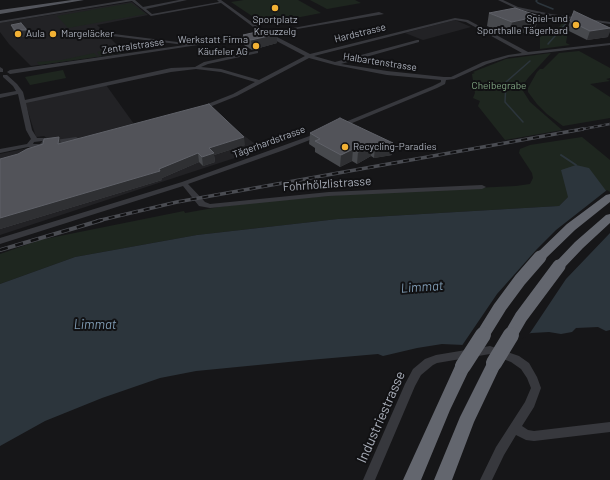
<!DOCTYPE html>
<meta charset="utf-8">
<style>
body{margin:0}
canvas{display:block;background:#161618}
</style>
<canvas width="610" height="480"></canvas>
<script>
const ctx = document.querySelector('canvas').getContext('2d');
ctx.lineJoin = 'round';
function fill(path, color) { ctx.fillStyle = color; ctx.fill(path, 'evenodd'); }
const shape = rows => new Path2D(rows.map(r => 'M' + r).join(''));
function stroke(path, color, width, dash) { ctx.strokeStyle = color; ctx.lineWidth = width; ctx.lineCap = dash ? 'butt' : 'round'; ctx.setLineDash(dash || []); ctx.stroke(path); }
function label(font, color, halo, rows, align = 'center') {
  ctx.font = font + ' Barlow,sans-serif'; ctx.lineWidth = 4; ctx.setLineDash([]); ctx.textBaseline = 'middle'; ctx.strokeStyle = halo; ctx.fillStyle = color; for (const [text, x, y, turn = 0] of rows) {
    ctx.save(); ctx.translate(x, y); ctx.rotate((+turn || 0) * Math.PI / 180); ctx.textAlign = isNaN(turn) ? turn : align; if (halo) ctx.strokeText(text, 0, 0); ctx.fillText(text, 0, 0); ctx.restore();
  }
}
const built = shape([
 [132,2,148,15,97,25,125,53,31,66,9,44,0,32,0,23],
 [455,20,471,27,423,40,405,33],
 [106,85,134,124,208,109,262,149,0,235,0,154,56,142,51,141,44,136,36,137,25,102]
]);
const green = shape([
 [244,0,298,0,321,13,264,24,231,2],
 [310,0,355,0,361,3,327,9],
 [131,3,146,14,68,28,57,16],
 [565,18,569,19,563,28,568,31,566,43,570,45,540,49,540,37,560,26],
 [116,46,123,53,39,65,37,62,62,60,94,53,97,56,114,53,99,55,97,52],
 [579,51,610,68,610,78,606,79,610,81,590,84,610,97,610,118,563,126,547,114,537,104,528,92,528,88,537,72,540,69,543,69,559,53],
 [551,53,528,78,523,85,523,91,530,102,562,130,505,140,478,106,480,101,473,98,475,93,472,74,475,73,473,72,506,59],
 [63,70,66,78,30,85,25,77],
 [582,137,610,160,610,196,568,197,559,206,338,219,197,235,75,257,0,284,0,254,40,240,184,211,185,213,219,207,266,201,354,194,516,186,530,184,533,178,532,173,519,153,520,149,530,145]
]);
const water = shape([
 [576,165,589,168,610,196,610,330,606,331,598,327,576,328,572,332,561,334,549,332,531,333,521,337,464,345,442,344,417,348,383,356,378,354,309,360,196,371,160,378,102,398,45,421,0,446,0,284,75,257,197,235,338,219,559,206,568,197,561,170]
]);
const pier = shape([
 [607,190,610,192,610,233,566,279,528,336,521,339,472,344,461,347,497,294,537,249,556,230]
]);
const streamFar1 = shape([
 [537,0,536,1,538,3,553,9],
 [548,44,569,20],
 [523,122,505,102,506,82,530,61]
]);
const stream = shape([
 [561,155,576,165]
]);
const minor = shape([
 [126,0,135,0,143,7,179,0,187,0,146,9,152,14,219,2,217,0,221,0,264,31,260,32,221,3,151,16,132,1,0,23,0,21,126,0],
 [498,0,503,0,518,7,551,14,610,22,610,24,551,16,517,9,498,0],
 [379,12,384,14,274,33,272,32,379,12],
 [455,18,468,20,528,52,610,43,610,45,509,57,487,64,454,79,446,80,445,84,437,88,340,128,337,126,338,125,433,86,441,82,441,80,387,75,335,65,309,58,237,96,202,110,200,109,200,107,233,94,255,82,221,72,196,69,171,72,26,103,32,130,37,138,45,138,49,141,76,137,79,139,76,141,50,145,48,144,42,148,34,149,28,147,0,153,0,149,27,144,31,139,26,130,18,94,0,98,0,94,16,91,13,86,3,77,3,75,7,75,17,84,23,92,25,100,171,68,195,67,204,62,256,51,258,51,258,53,208,64,201,67,221,69,259,80,305,56,269,37,269,35,273,35,310,54,455,18],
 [455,20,466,22,522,53,508,55,483,62,451,77,444,77,387,71,341,64,419,42,419,40,417,40,335,62,314,56,455,20],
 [42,141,42,142,40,144,33,144,34,142,42,141],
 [106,33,193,44,254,35,256,36,10,74,7,72,10,70,185,45,104,35,104,33,106,33],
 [0,67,3,69,3,72,0,72,0,67],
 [318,133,320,134,320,136,284,150,188,184,205,202,210,204,329,192,482,185,486,187,482,189,329,196,210,208,199,206,183,186,0,244,0,238,182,182,318,133],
 [490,346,519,356,529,363,537,377,541,388,534,407,522,426,528,430,534,431,610,422,610,432,534,441,526,440,516,435,504,455,492,480,480,480,496,447,525,402,531,388,527,378,521,369,511,362,490,354,437,363,433,365,421,375,415,386,375,480,363,480,405,384,413,369,425,359,436,355,490,346]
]);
const major = shape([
 [72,0,84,0,0,14,0,10,72,0]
]);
const highway = shape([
 [610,194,610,202,575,230,544,260,540,261,536,260,534,257,536,254,567,224,606,195,610,194],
 [610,214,610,223,583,248,563,269,559,270,555,269,553,266,555,263,575,242,606,215,610,214],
 [494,357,499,359,502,363,474,422,452,480,434,480,460,417,489,359,494,357],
 [463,360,468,362,471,366,450,410,421,480,403,480,455,366,458,362,463,360]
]);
const railFar2 = shape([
 [578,130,610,124]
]);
const railFar1 = shape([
 [97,221,177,202,583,129]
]);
const rail = shape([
 [0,250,102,220]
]);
const highwayBridgeFar1 = shape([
 [482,336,500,307,520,280,540,257],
 [510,336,521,317,559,266]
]);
const highwayBridge = shape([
 [494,363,511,335],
 [463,366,483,335]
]);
const wall = shape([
 [489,13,535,30,509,36,487,26],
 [570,21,608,37,587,40,567,30],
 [11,25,27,30,29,37,18,37,14,32],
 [243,35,277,43,252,50,244,45],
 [310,133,393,143,392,155,374,158,371,156,357,164,352,161,340,167,315,152,315,148,309,144],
 [61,143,245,145,214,155,215,162,203,166,199,162,162,178,162,180,0,229,0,159]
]);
const shadedWall = shape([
 [539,16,535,30,509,36,512,22],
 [610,28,610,32,608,37,587,40,590,31],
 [15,30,27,30,29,37,18,37],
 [277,34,277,43,252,50,251,40],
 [59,137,62,146,58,144],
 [244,137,245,145,214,155,215,162,203,166,202,157,209,148],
 [393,143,392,155,374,158,375,146],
 [372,144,371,156,357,164,358,152],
 [353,149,352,161,340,167,341,155],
 [198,153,199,162,162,178,162,180,0,229,0,218,159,169]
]);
const building = shape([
 [515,8,539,16,512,22,489,13,515,8],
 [574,11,610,28,590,31,570,21,574,11],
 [21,23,27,30,15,30,11,25,21,23],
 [261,31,272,31,277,34,251,40,243,35,261,31],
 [209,104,244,137,209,148,214,153,202,157,198,153,159,169,160,171,0,218,0,159,18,154,27,149,43,144,44,139,59,137,58,144,209,104],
 [340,118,393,143,375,146,372,144,358,152,353,149,341,155,315,141,320,139,310,133,340,118]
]);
const markers = [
 [275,8,4,"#f2b134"],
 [576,25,4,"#f2b134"],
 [18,34,4,"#f2b134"],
 [53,34,4,"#f2b134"],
 [256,46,4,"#f2b134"],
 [345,147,4,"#f2b134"]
];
const farPoinames = [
 ["Spiel-und",568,19,"right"],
 ["Sporthalle Tägerhard",568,31,"right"],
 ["Sportplatz",275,20,"center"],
 ["Kreuzzelg",275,32,"center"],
 ["Aula",26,34],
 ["Margeläcker",61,34],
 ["Werkstatt Firma",248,40,"right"],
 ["Käufeler AG",248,52,"right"],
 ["Recycling-Paradies",353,147]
];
const farStreetnames = [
 ["Hardstrasse",360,33,-14],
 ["Zentralstrasse",133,46,-8],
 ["Halbartenstrasse",380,62,9],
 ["Tägerhardstrasse",269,142,-20]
];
const farParknames = [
 ["Cheibegrabe",499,86]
];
const streetNames = [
 ["Fohrhölzlistrasse",327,184,-4]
];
const waterNames = [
 ["Limmat",422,287,-4],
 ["Limmat",95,325]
];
const nearStreetnames = [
 ["Industriestrasse",381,417,-66]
];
fill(built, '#222225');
fill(green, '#1e261f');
fill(water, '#2c353c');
fill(pier, '#161618');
stroke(streamFar1, '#2c353c', 1.5);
stroke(stream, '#2c353c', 2);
fill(minor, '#37383d');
fill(major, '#53555c');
fill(highway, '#63666e');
stroke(railFar2, '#4a4c52', 2.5);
stroke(railFar1, '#4a4c52', 3.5);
stroke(rail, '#4a4c52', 4);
stroke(railFar2, '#111113', 1.5, [4]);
stroke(railFar1, '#111113', 2, [6]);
stroke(rail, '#111113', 2.5, [8]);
stroke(highwayBridgeFar1, '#63666e', 13);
stroke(highwayBridge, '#63666e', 16);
fill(wall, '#47494d');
fill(shadedWall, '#2f3033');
fill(building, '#525359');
stroke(building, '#5f6168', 1);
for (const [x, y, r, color] of markers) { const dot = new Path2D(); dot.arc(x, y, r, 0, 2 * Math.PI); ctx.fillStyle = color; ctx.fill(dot); stroke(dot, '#111113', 1.5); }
label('10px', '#a8adb8', '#111113', farPoinames, 'left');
label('10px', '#a8adb8', '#111113', farStreetnames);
label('10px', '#7fa381', '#111113', farParknames);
label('12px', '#a8adb8', '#111113', streetNames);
label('italic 13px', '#7f9bb3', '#111113', waterNames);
label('14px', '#a8adb8', '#111113', nearStreetnames);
</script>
